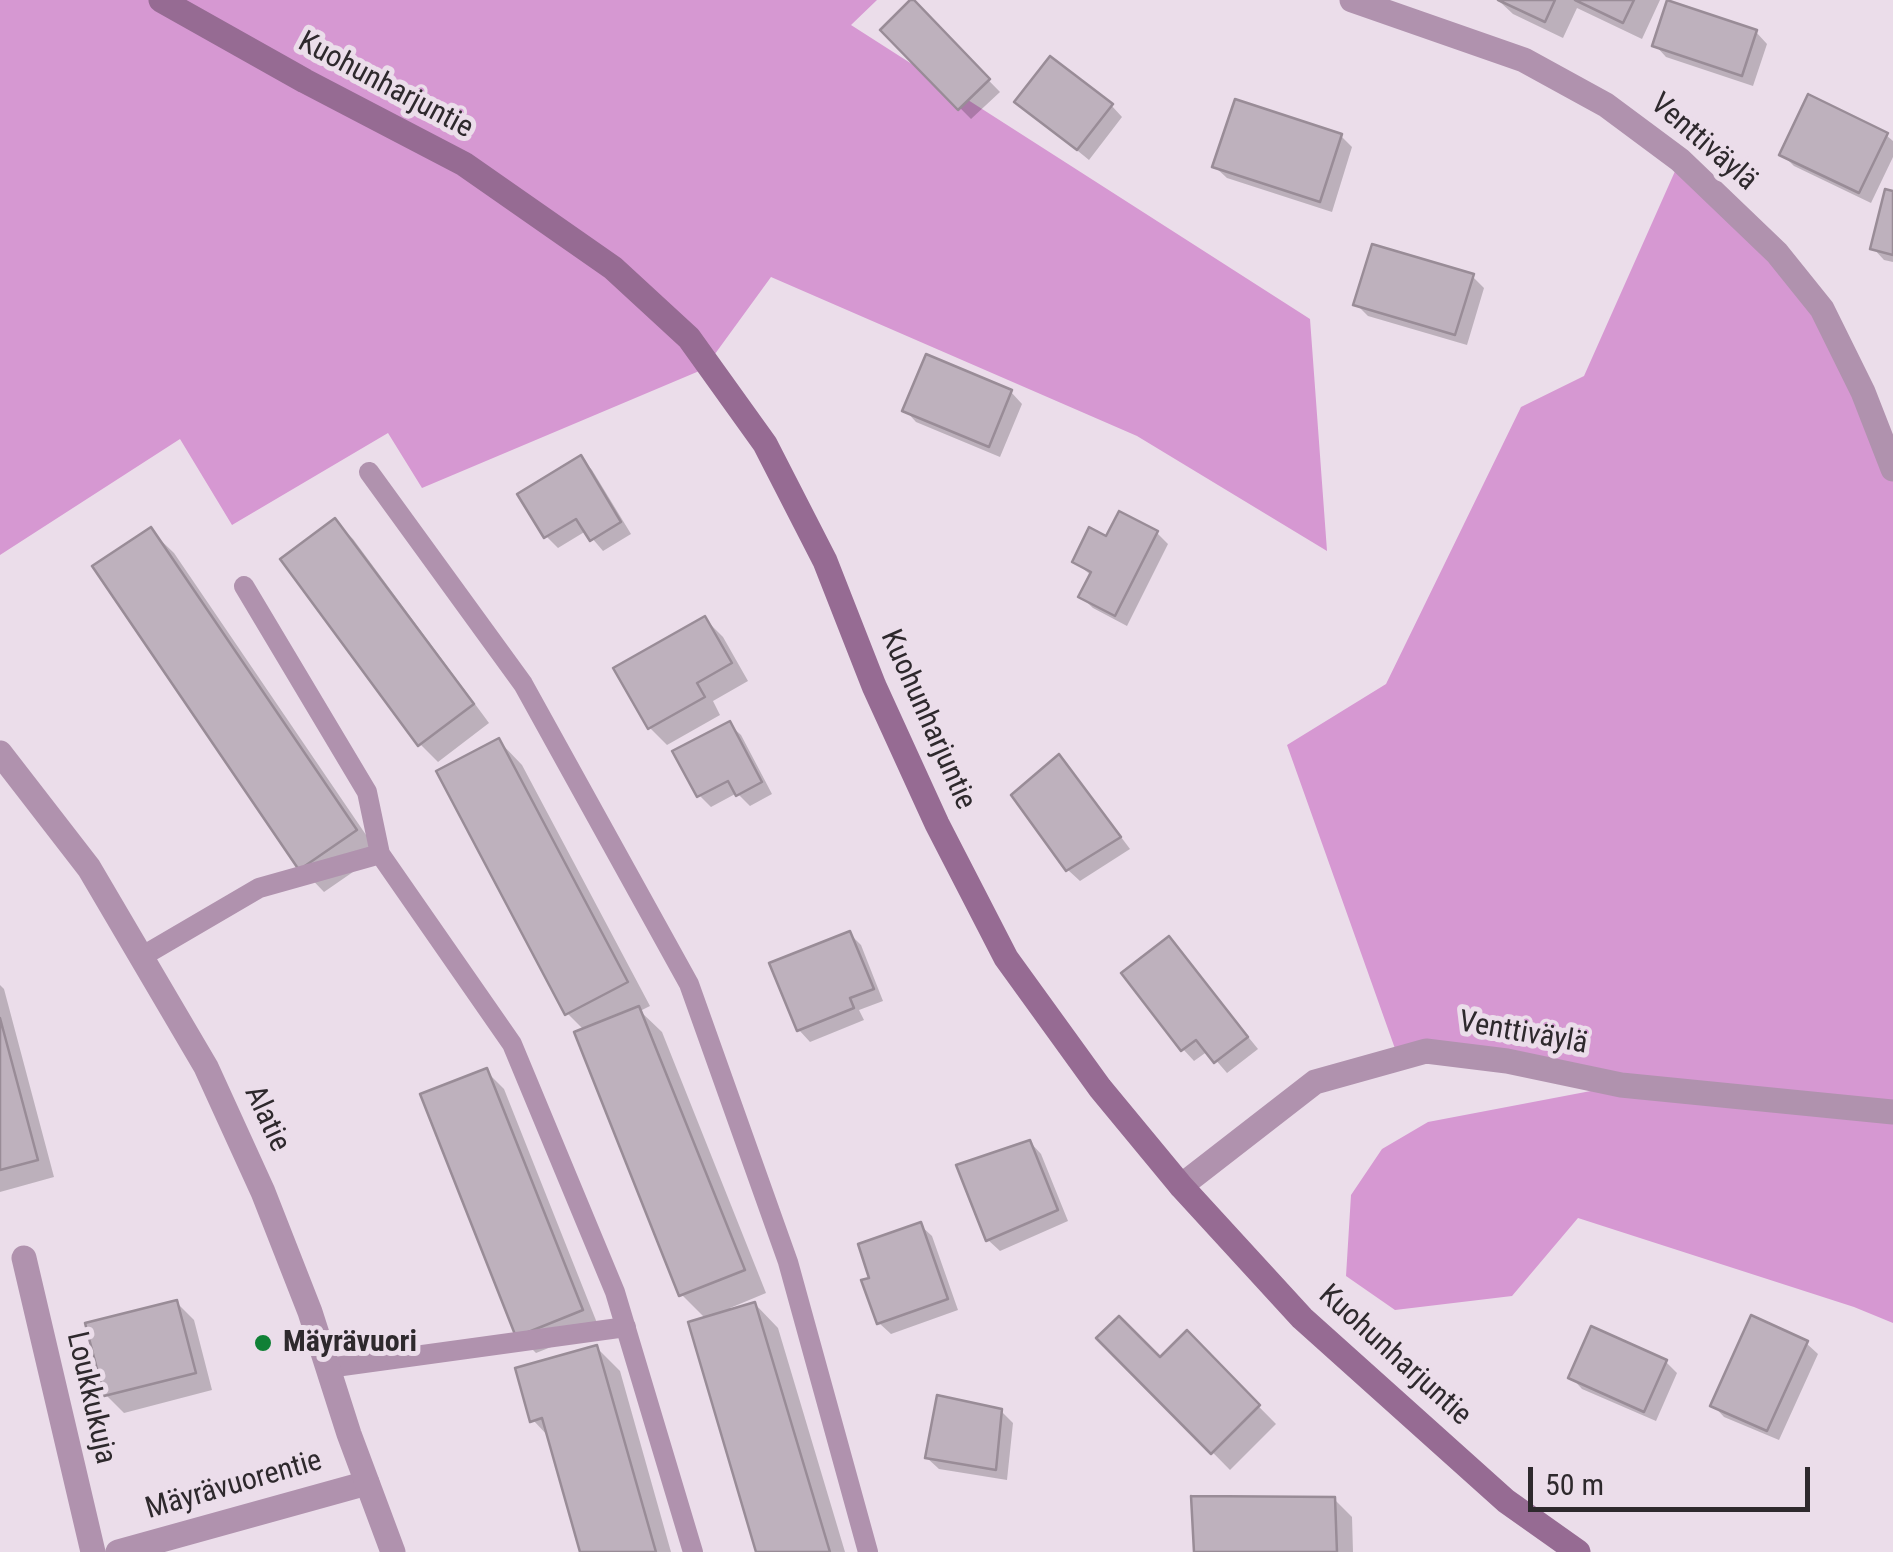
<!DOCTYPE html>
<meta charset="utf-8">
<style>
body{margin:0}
#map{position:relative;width:1893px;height:1552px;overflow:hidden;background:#ebddea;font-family:"Roboto Condensed",sans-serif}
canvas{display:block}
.scale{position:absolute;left:1528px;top:1467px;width:282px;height:45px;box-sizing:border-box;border:5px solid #2e292d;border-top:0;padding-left:12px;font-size:30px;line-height:35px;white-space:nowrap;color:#2e292d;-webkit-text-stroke:8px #ebddea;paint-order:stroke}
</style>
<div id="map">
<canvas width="1893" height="1552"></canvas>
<div class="scale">50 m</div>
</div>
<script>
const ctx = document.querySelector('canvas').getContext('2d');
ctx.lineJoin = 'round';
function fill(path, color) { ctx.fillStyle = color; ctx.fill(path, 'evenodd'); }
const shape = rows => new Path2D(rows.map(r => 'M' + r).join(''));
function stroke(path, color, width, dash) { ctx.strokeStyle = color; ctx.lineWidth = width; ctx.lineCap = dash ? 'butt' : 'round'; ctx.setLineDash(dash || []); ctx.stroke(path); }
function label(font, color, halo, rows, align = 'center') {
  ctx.font = font + ' "Roboto Condensed",sans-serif'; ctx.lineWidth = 10; ctx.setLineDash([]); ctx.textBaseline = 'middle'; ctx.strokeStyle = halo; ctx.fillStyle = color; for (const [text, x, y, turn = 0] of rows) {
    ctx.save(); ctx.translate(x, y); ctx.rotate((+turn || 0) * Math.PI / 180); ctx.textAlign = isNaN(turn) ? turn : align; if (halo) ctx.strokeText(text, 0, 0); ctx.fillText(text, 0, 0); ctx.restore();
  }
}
const green = shape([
 [0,0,877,0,851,25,1310,319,1327,551,1137,436,771,277,704,369,422,488,388,433,232,525,180,439,0,555],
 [1680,160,1822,309,1893,469,1893,1323,1854,1307,1578,1218,1512,1296,1395,1310,1346,1276,1351,1195,1382,1149,1428,1122,1617,1086,1398,1057,1287,745,1386,684,1521,407,1584,376]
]);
const shadow = shape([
 [1498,0,1660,0,1642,39,1577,8,1563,38,1513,14],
 [912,2,1000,92,971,119,883,30],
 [1756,32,1767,44,1753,86,1666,57,1655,45],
 [1018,102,1111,105,1122,117,1089,160],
 [1886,135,1893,141,1893,157,1871,203,1794,166,1782,154],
 [1341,136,1352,147,1332,212,1227,178,1215,167],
 [1893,194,1893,262,1884,260,1873,248],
 [1472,276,1484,288,1467,345,1368,316,1356,304],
 [1011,392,1022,404,1000,457,916,422,905,410],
 [581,458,592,470,631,534,603,551,586,531,558,548,546,536],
 [335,522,353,539,489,723,438,762,420,744],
 [150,530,174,553,379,854,324,892,301,868],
 [1157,533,1168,544,1127,626,1093,608,1081,597,1092,576,1075,562,1107,540],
 [705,619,723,637,748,681,713,701,720,715,667,745,650,728],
 [729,724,741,735,772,794,750,806,737,793,711,807,699,795],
 [499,741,522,765,650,1006,640,1011,662,1032,766,1293,730,1308,731,1311,755,1304,778,1328,845,1552,759,1552,706,1319,681,1294,584,1030,568,1014,440,772],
 [1070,769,1130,849,1080,881,1068,870],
 [850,934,861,945,883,1001,859,1010,864,1020,810,1042,799,1030],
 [1169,939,1258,1049,1227,1073,1208,1051,1194,1061,1183,1049],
 [0,985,4,989,54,1177,0,1192],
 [486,1071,504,1089,599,1328,536,1353,518,1335],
 [1030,1142,1041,1154,1068,1221,1000,1251,988,1240],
 [920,1225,932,1236,958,1310,891,1334,879,1323,873,1279],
 [176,1302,194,1320,212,1390,124,1413,106,1395],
 [1187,1334,1276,1424,1230,1470,1100,1338,1160,1360],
 [1806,1343,1818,1354,1779,1440,1724,1417,1713,1405],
 [597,1348,620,1371,671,1552,582,1552,549,1437,533,1420],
 [1666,1362,1677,1373,1656,1421,1582,1389,1571,1377],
 [1001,1411,1013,1423,1007,1480,939,1469,927,1458],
 [1334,1499,1352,1517,1353,1552,1196,1552]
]);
const building = shape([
 [910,0,914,0,990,79,958,110,880,30,910,0],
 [1498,0,1555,0,1545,22,1498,0],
 [1575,0,1634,0,1623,23,1575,0],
 [1667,0,1757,30,1742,76,1652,46,1667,0],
 [1050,56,1113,104,1077,150,1014,102,1050,56],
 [1808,94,1888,133,1859,193,1779,155,1808,94],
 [1235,99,1342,134,1320,202,1212,167,1235,99],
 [1885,189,1893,191,1893,255,1870,249,1885,189],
 [1372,244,1474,274,1455,335,1353,305,1372,244],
 [926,354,1012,390,989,447,902,411,926,354],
 [581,455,621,522,590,541,576,519,544,538,517,494,581,455],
 [1119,511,1158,531,1115,616,1078,597,1091,572,1072,562,1089,527,1106,536,1119,511],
 [335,518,474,704,418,746,280,559,335,518],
 [151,527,357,830,299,870,92,566,151,527],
 [705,616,732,663,697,683,705,697,648,729,613,668,705,616],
 [730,721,762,782,736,796,728,781,697,797,672,751,730,721],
 [499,738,628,982,565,1015,436,771,499,738],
 [1059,754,1121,837,1066,871,1011,795,1059,754],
 [850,931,874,989,850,998,854,1008,797,1031,769,963,850,931],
 [1169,936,1248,1037,1214,1063,1196,1040,1181,1051,1121,973,1169,936],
 [639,1006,745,1270,679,1296,574,1032,639,1006],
 [0,1018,38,1160,0,1170,0,1018],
 [487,1068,583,1310,516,1337,420,1094,487,1068],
 [1030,1140,1058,1210,986,1241,956,1165,1030,1140],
 [921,1222,948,1299,877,1324,861,1280,869,1278,858,1244,921,1222],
 [177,1300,196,1373,104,1396,85,1323,177,1300],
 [755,1302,830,1552,756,1552,688,1322,755,1302],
 [1751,1315,1808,1341,1767,1431,1710,1406,1751,1315],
 [1119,1316,1160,1357,1187,1330,1260,1405,1211,1454,1096,1338,1119,1316],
 [1591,1326,1667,1360,1644,1412,1568,1378,1591,1326],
 [597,1345,656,1552,580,1552,542,1418,530,1422,515,1368,597,1345],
 [937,1395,1002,1409,996,1470,925,1458,937,1395],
 [1191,1496,1335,1497,1337,1552,1194,1552,1191,1496]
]);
const service = shape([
 [369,472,523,684,689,984,788,1262,868,1552],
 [244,586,367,792,380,854,512,1044,615,1292,693,1552],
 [141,957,259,888,380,854],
 [328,1368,626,1327]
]);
const minor = shape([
 [1352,0,1524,60,1606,105,1680,160,1777,253,1822,309,1863,392,1893,469],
 [1181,1186,1315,1082,1426,1051,1507,1061,1621,1085,1893,1112],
 [24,1258,93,1552],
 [118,1552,367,1483]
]);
const tertiary = shape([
 [0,753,89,868,206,1067,263,1192,310,1312,349,1434,393,1552]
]);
const secondary = shape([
 [161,0,305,81,464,164,613,268,689,338,765,444,825,561,874,686,937,824,1006,958,1100,1088,1181,1186,1302,1318,1506,1501,1578,1552]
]);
const markers = [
 [263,1343,10,"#108036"]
];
const streetNames = [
 ["Kuohunharjuntie",385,86,28],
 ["Venttiväylä",1703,143,41],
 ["Kuohunharjuntie",927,720,66],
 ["Venttiväylä",1523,1034,10],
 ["Alatie",266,1119,65],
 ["Kuohunharjuntie",1394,1356,42],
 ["Loukkukuja",90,1398,77],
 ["Mäyrävuorentie",234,1486,-16]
];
const poiNames = [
 ["Mäyrävuori",283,1343]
];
fill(green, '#d698d2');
fill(shadow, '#0003');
fill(building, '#beb1bd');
stroke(building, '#998c97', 2.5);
stroke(service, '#b092ae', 20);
stroke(minor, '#b092ae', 25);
stroke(tertiary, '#b092ae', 25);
stroke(secondary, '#966b93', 25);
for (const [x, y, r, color] of markers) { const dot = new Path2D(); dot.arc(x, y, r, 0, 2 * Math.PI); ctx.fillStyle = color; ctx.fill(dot); stroke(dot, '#ebddea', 4); }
label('30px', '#2e292d', '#ebddea', streetNames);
label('bold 30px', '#2e292d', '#ebddea', poiNames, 'left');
</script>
